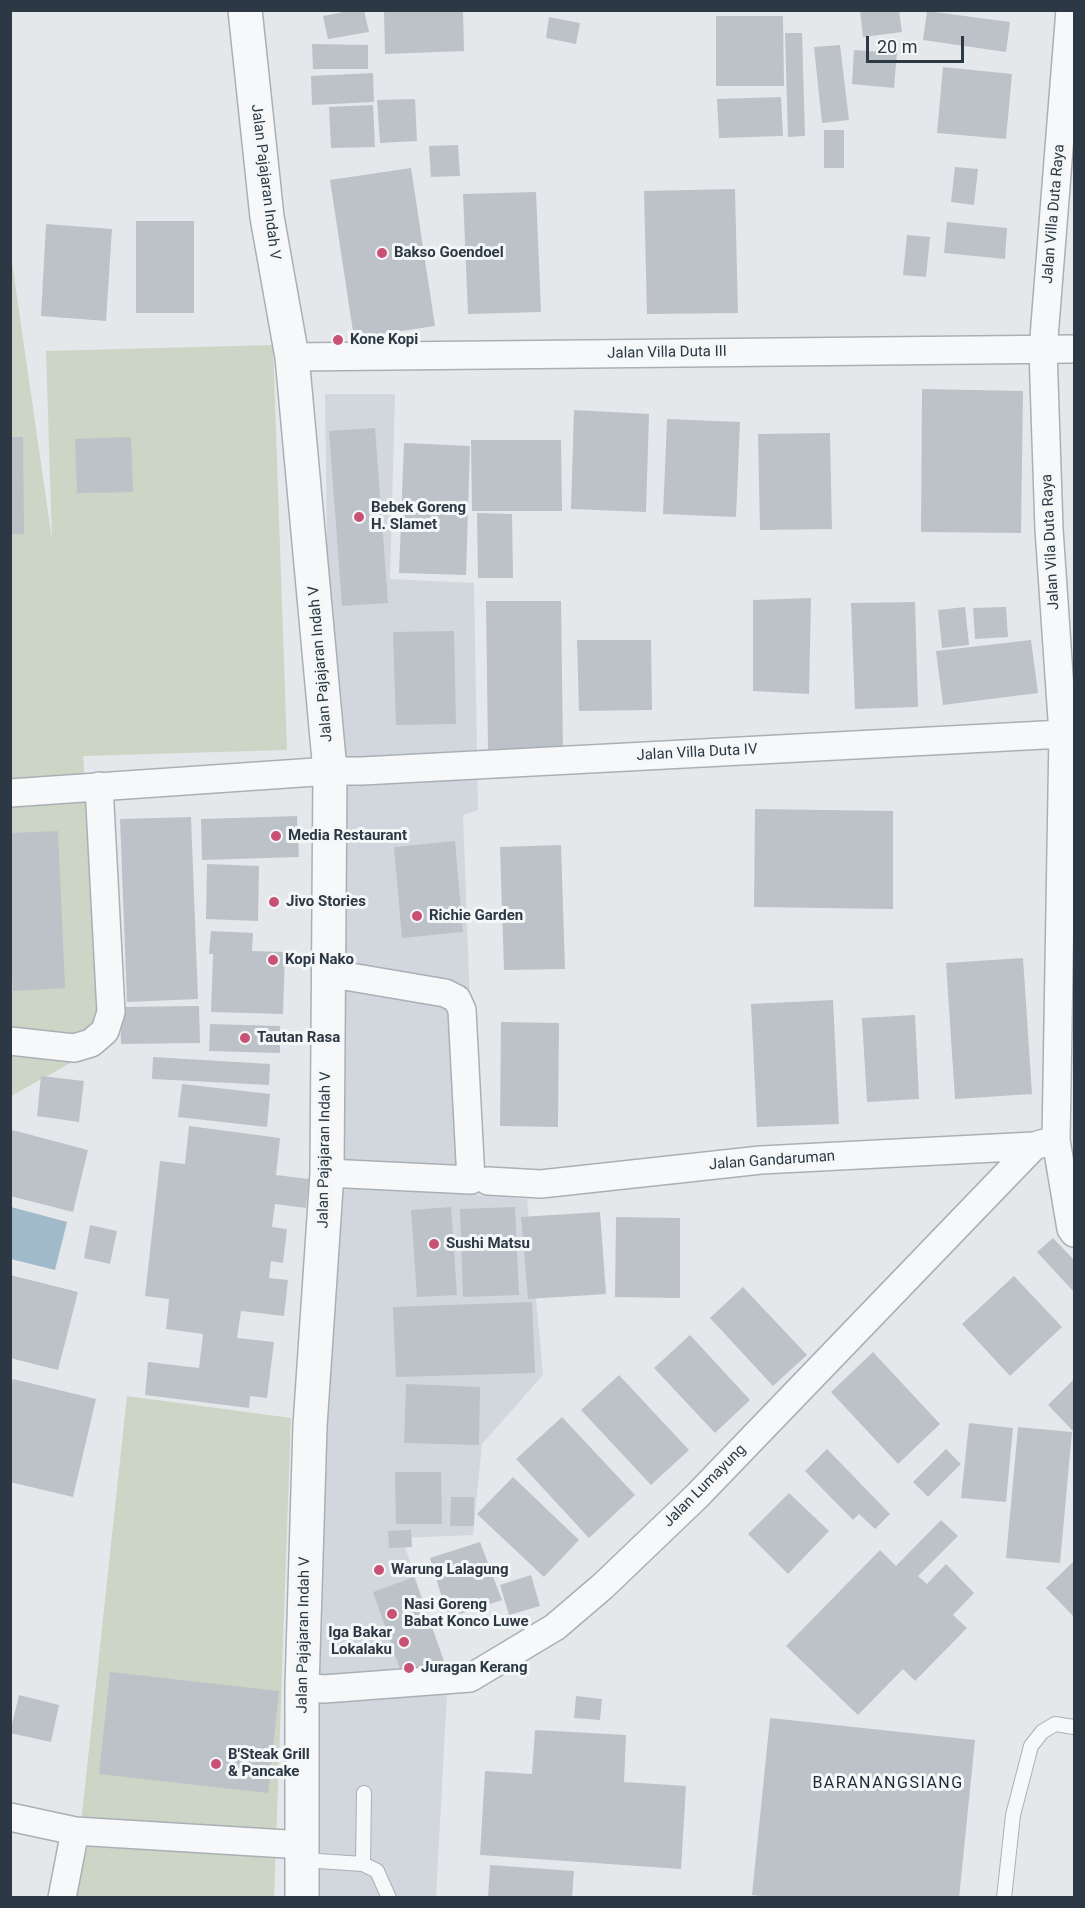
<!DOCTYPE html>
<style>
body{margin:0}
#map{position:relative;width:1085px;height:1908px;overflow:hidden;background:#e4e8eb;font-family:Roboto,sans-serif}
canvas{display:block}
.frame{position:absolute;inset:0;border:12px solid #2c3843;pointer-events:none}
.scale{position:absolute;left:866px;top:36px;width:98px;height:27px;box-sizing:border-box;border:3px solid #2c3843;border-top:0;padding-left:8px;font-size:18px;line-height:21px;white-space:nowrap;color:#2c3843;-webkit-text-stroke:4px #f4f7f8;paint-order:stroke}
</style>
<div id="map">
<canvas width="1085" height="1908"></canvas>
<div class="frame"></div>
<div class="scale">20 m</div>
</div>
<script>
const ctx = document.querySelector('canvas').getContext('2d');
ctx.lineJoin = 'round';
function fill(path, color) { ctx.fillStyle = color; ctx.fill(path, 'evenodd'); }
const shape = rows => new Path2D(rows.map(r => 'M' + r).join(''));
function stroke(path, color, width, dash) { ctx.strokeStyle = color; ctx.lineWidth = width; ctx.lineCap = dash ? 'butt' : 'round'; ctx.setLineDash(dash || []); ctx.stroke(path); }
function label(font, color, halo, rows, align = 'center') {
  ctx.font = font + ' Roboto,sans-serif'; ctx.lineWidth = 6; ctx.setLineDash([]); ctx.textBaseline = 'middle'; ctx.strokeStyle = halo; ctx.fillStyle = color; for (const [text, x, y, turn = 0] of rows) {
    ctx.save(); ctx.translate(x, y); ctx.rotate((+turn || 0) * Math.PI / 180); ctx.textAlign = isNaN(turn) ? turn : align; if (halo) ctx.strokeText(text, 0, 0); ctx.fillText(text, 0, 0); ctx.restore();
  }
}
const built = shape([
 [325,394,395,394,390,579,474,583,478,810,463,815,477,1195,527,1199,543,1375,482,1444,473,1535,402,1538,448,1674,436,1897,302,1898,330,771]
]);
const green = shape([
 [10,248,52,540,46,351,273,345,287,750,83,756,105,1044,11,1096],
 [127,1396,291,1418,274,1897,73,1897]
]);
const water = shape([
 [11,1207,67,1222,55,1270,11,1259]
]);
const building = shape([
 [354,10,364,10,369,32,328,39,323,16],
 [384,10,463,10,464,51,385,54],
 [860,10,899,10,902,32,863,37],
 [927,11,1010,22,1006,52,923,40],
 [716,16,783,16,784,86,716,86],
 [549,17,580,23,576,44,546,38],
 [785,33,802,33,805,136,788,137],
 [312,44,368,45,368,69,313,69],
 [840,45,849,120,822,123,814,47],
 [854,50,897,53,894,88,852,84],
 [943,67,1012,74,1006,139,937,133],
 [373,73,374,102,312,105,311,76],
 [781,97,783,136,719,138,717,99],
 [415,99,417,141,380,143,377,100],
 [373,105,375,147,331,148,329,107],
 [824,130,844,130,844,168,824,168],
 [458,145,460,176,431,177,429,146],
 [955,167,978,169,974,205,951,202],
 [411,168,435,326,354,338,330,180],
 [735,189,738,313,647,314,644,191],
 [536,192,541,312,468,314,463,194],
 [136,221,194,221,194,313,136,313],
 [947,222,1007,228,1005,259,944,253],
 [46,224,112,229,106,321,41,316],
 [907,235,930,237,926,277,903,275],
 [922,389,1023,391,1021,533,921,532],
 [574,410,649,414,646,512,571,509],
 [667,419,740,422,736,517,663,514],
 [375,428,388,603,342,606,329,431],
 [830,433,832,529,760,530,758,434],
 [10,437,23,437,24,534,10,534],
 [131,437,133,492,77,493,75,439],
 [471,440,561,440,562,511,472,511],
 [404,443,470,446,466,575,399,573],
 [477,513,512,514,513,578,478,578],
 [811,598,809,694,753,691,753,600],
 [486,601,561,601,563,750,488,750],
 [915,602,918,707,855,709,851,603],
 [965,607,969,645,942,648,938,610],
 [1006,607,1008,637,975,639,973,608],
 [454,631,456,724,396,725,393,632],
 [577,640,651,640,652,710,579,711],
 [1031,640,1038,693,943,705,936,651],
 [755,809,893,811,893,909,754,907],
 [297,816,299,857,202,860,201,819],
 [191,817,198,999,127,1002,120,819],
 [58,831,65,988,13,991,10,939,10,833],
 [455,841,463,932,402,938,394,847],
 [561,845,565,969,504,970,500,847],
 [207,864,259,866,258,921,206,919],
 [211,931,253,933,252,951,285,952,283,1014,211,1012,213,954,209,954],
 [1023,958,1032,1094,955,1099,946,963],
 [833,1000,839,1124,757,1127,751,1004],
 [199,1006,200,1043,121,1044,120,1007],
 [915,1015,919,1099,867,1102,862,1018],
 [501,1022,559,1023,558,1127,500,1126],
 [210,1024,280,1026,280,1053,209,1051],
 [153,1057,270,1064,269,1085,152,1079],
 [41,1076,84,1081,79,1122,37,1116],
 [182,1084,270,1094,267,1127,178,1117],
 [189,1126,280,1138,276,1175,309,1179,306,1208,275,1204,272,1227,287,1229,283,1263,271,1261,269,1278,288,1280,284,1316,241,1311,237,1338,274,1342,267,1398,250,1396,249,1408,145,1395,148,1362,199,1368,203,1334,166,1329,169,1299,145,1296,160,1161,185,1164],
 [12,1130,88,1150,73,1212,10,1196],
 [451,1207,457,1295,417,1297,411,1210],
 [515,1207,519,1295,463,1297,460,1209],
 [600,1212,606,1294,528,1299,521,1217],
 [616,1217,680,1218,680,1298,615,1297],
 [90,1225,117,1231,110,1264,84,1258],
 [1053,1238,1074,1260,1074,1292,1037,1252],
 [10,1275,78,1292,58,1370,10,1358],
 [1014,1276,1062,1327,1010,1376,962,1324],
 [743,1287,807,1355,773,1386,710,1318],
 [532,1302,535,1373,396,1377,393,1307],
 [690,1335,750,1400,715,1433,654,1368],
 [873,1352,940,1424,898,1464,831,1392],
 [619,1375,689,1450,651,1485,581,1410],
 [13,1379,96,1399,73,1497,10,1482,10,1388],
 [1074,1379,1074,1432,1048,1405],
 [406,1384,480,1387,479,1445,404,1443],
 [562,1417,635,1495,589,1538,516,1459],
 [969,1423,1013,1428,1006,1502,961,1498],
 [1018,1427,1072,1432,1060,1563,1006,1558],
 [827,1449,890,1514,875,1529,859,1514,853,1520,805,1471],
 [946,1449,961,1464,928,1497,913,1482],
 [395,1472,441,1472,442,1524,396,1524],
 [513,1477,579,1540,544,1577,477,1514],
 [789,1493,829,1531,788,1574,748,1534],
 [451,1497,474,1497,474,1526,450,1526],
 [941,1520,958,1536,918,1576,927,1584,946,1564,974,1593,953,1615,967,1628,915,1681,903,1669,858,1715,786,1646,880,1550,896,1566],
 [411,1530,412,1547,389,1548,388,1531],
 [480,1542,502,1600,448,1618,430,1558],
 [1074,1561,1074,1617,1046,1588],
 [531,1575,540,1606,509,1615,500,1585],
 [414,1577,445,1664,403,1678,373,1592],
 [110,1672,279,1691,268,1793,99,1774],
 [19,1695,59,1705,51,1742,10,1733],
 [576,1696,602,1699,600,1720,574,1718],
 [770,1718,975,1740,959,1898,776,1898,752,1895],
 [535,1730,626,1735,624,1782,686,1786,681,1869,480,1855,485,1771,532,1774],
 [490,1865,574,1871,572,1898,488,1898]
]);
const service = shape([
 [303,1860,363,1864,377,1871,389,1898],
 [363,1864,364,1793],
 [1004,1898,1013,1815,1031,1746,1042,1732,1055,1724,1074,1727]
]);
const minor = shape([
 [1070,10,1043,350,1049,529,1063,734,1056,1140,1071,1229,1074,1233],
 [292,357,1074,349],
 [10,793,330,771,362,771,1063,734],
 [10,1041,74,1048,91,1043,105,1031,111,1012,99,786],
 [327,1173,471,1180,462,1010,457,999,445,993,327,973],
 [488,1181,541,1184,761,1160,1034,1146,1044,1143],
 [302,1687,324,1689,470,1678,555,1627,603,1586,697,1496,1034,1146],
 [10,1817,75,1831,303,1845],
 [62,1898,75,1831]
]);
const tertiary = shape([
 [245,10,267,217,292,357,330,771,327,1173,310,1426,302,1687,302,1898]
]);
const markers = [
 [382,253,6,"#c85174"],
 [338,340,6,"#c85174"],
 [359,517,6,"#c85174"],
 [276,836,6,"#c85174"],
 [274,902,6,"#c85174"],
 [417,916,6,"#c85174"],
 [273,960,6,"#c85174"],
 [245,1038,6,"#c85174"],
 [434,1244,6,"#c85174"],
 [379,1570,6,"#c85174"],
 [392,1614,6,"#c85174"],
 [404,1642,6,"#c85174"],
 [409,1668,6,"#c85174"],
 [216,1764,6,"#c85174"]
];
const streetNames = [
 ["Jalan Pajajaran Indah V",265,182,83],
 ["Jalan Villa Duta Raya",1054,214,-85],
 ["Jalan Villa Duta III",667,353,-1],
 ["Jalan Vila Duta Raya",1051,542,-93],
 ["Jalan Pajajaran Indah V",321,664,-95],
 ["Jalan Villa Duta IV",697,753,-3],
 ["Jalan Pajajaran Indah V",325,1150,-89],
 ["Jalan Gandaruman",772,1161,-4],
 ["Jalan Lumayung",705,1486,-45],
 ["Jalan Pajajaran Indah V",304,1635,-89]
];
const poiNames = [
 ["Bakso Goendoel",394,253],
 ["Kone Kopi",350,340],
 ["Bebek Goreng",371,508],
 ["H. Slamet",371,525],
 ["Media Restaurant",288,836],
 ["Jivo Stories",286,902],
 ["Richie Garden",429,916],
 ["Kopi Nako",285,960],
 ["Tautan Rasa",257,1038],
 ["Sushi Matsu",446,1244],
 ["Warung Lalagung",391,1570],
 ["Nasi Goreng",404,1605],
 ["Babat Konco Luwe",404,1622],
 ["Iga Bakar",392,1633,"right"],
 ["Lokalaku",392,1650,"right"],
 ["Juragan Kerang",421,1668],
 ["B'Steak Grill",228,1755],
 ["& Pancake",228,1772]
];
const neighbourhoodNames = [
 ["BARANANGSIANG",888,1784]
];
fill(built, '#d2d7dd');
fill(green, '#ccd5c6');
fill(water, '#a1bac9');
fill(building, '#bcc2c8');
stroke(service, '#a9b0b5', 16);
stroke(minor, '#a9b0b5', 30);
stroke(tertiary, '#a9b0b5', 36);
stroke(service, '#f7f8fa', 14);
stroke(minor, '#f7f8fa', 27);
stroke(tertiary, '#f7f8fa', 33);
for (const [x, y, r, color] of markers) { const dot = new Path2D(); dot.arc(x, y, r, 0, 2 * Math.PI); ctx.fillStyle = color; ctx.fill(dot); stroke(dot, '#f4f7f8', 2); }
label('15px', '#2c3843', '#f4f7f8', streetNames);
label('bold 15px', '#2c3843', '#f4f7f8', poiNames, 'left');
ctx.letterSpacing = '1.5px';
label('16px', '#1e2934', '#f4f7f8', neighbourhoodNames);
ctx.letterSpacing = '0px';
</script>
